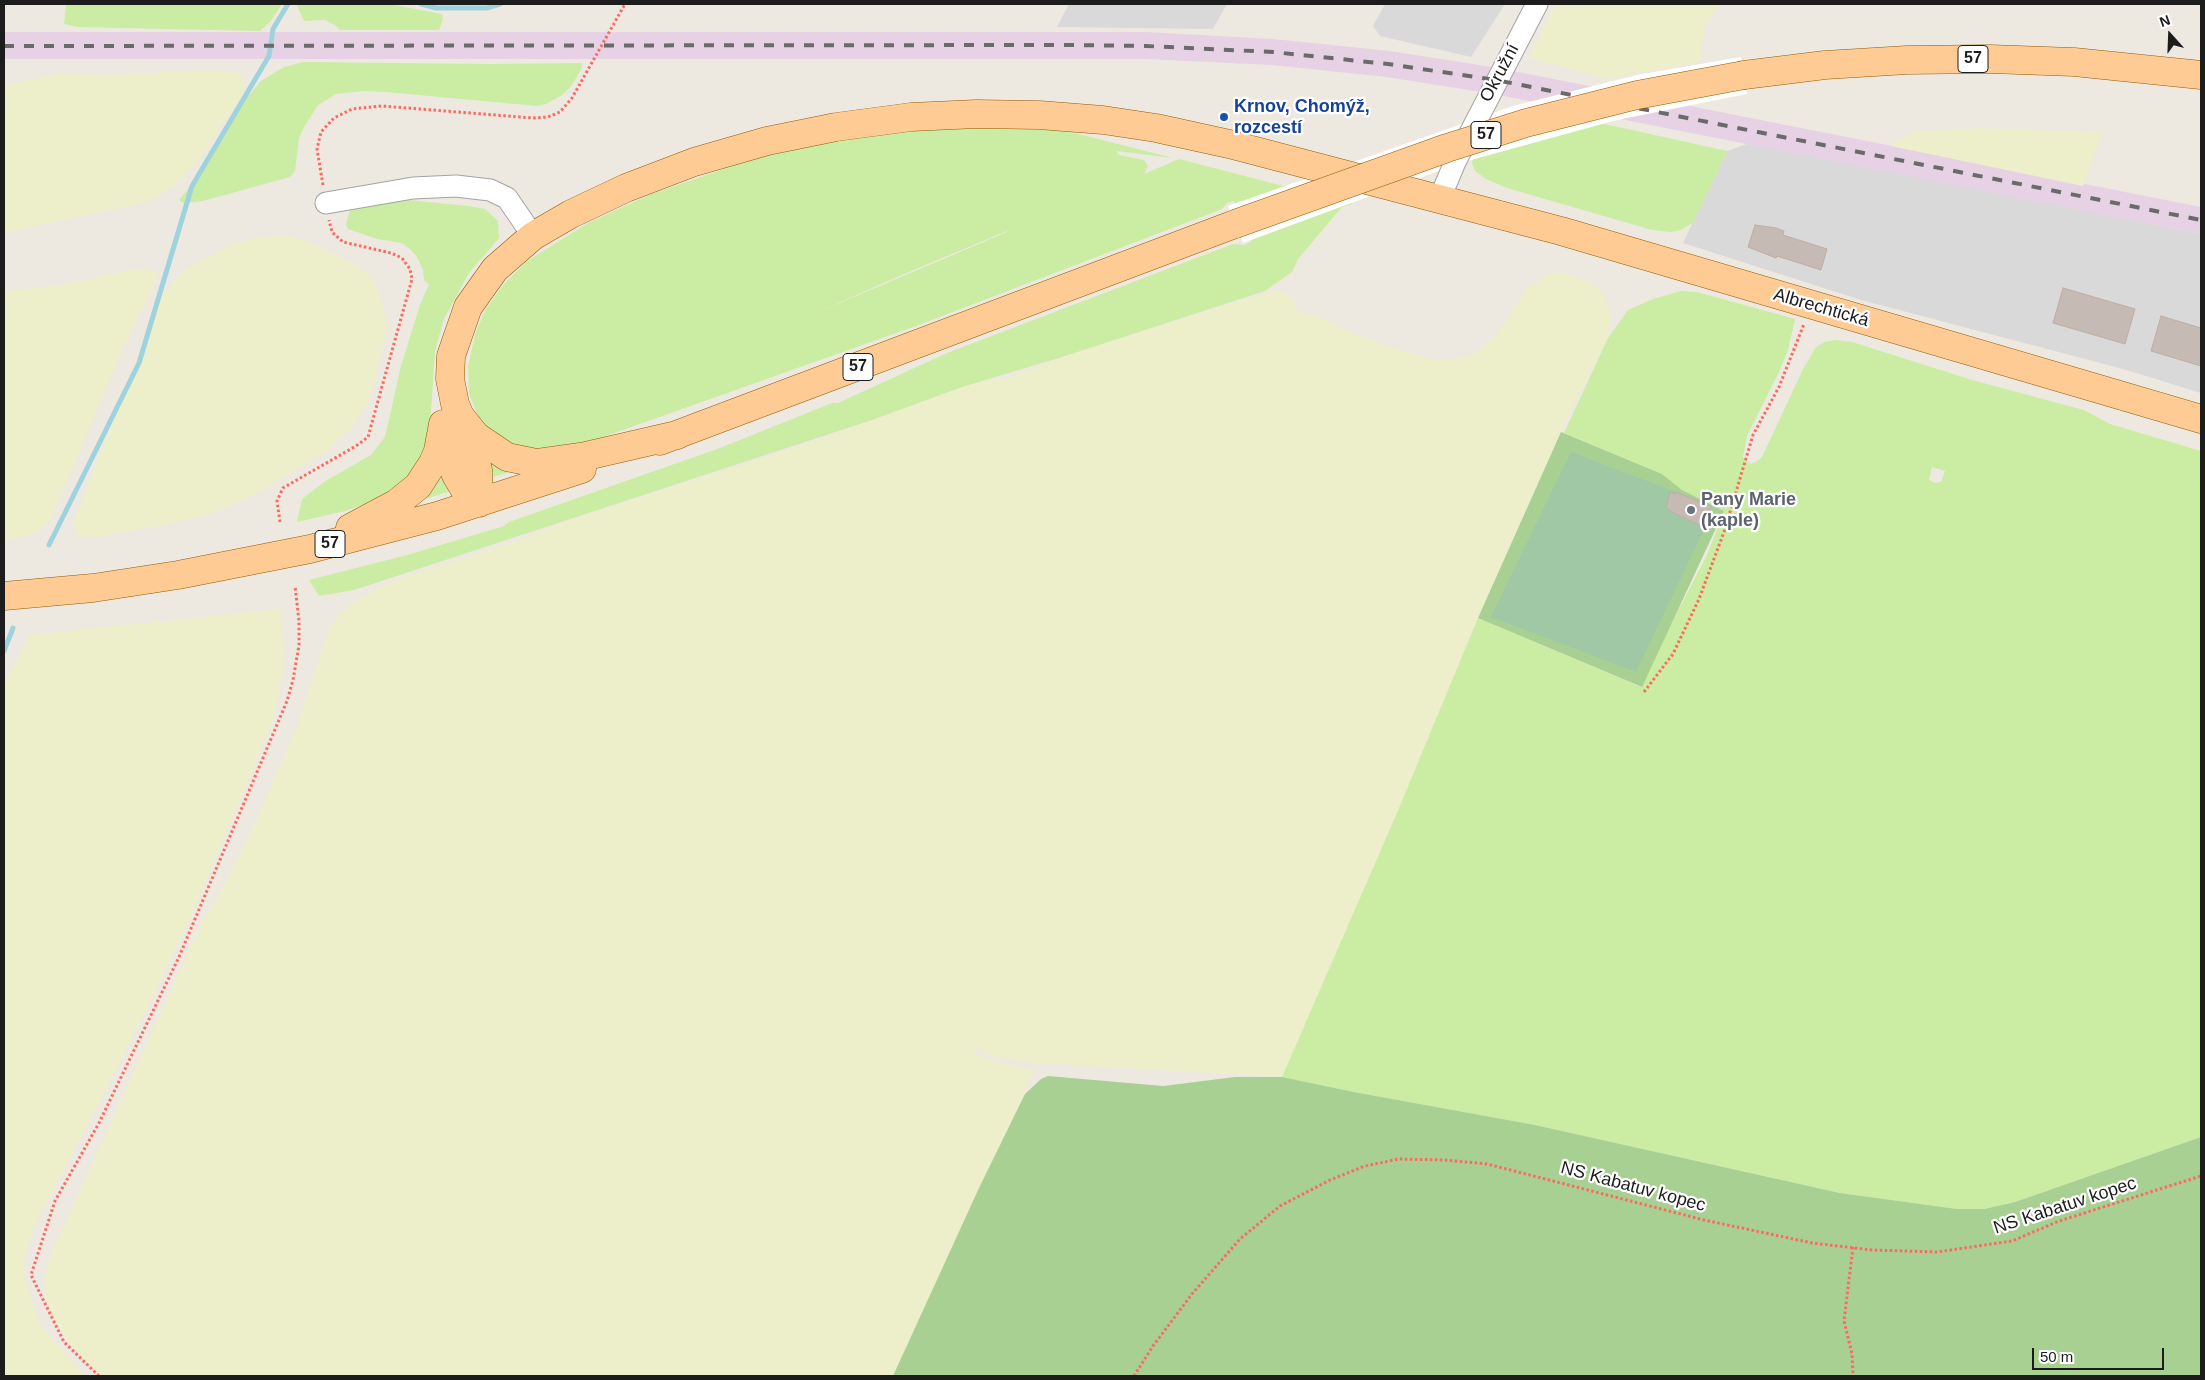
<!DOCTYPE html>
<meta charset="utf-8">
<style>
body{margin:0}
#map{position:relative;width:2205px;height:1380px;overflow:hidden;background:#eee9e0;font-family:Helvetica,sans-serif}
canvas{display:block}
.frame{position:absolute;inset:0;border:5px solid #1c1c1c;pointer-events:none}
.north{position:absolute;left:2145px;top:10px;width:50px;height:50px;-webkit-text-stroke:4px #fff;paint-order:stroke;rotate:340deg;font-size:14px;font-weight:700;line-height:20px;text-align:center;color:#1c1c1c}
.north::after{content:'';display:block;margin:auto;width:18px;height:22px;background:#1c1c1c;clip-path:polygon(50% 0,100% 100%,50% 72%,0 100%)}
.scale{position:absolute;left:2032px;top:1348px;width:132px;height:22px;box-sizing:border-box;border:2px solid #1c1c1c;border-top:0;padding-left:6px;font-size:15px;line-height:18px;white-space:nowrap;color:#1c1c1c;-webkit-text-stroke:4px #fff;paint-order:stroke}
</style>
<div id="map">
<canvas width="2205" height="1380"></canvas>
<div class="frame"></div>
<div class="north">N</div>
<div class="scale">50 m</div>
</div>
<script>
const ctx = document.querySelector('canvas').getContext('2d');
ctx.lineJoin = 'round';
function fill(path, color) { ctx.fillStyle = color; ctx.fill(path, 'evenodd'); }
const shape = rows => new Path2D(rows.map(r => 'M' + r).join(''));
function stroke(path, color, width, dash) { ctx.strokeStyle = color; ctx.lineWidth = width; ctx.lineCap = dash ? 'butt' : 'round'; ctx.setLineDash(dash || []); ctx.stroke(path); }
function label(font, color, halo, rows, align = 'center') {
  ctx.font = font + ' Helvetica,sans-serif'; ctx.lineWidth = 4.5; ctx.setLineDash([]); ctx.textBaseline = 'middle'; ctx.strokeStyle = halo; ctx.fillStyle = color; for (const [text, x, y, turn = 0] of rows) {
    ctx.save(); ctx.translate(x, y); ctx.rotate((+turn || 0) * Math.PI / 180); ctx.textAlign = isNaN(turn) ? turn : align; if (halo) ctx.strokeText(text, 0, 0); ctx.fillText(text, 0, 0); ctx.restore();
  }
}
const residential = shape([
 [1069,4,1227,4,1213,29,1057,27],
 [1385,4,1505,4,1471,57,1380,36,1373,26],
 [1749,143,2201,234,2201,393,2123,369,1861,300,1683,243,1727,151]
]);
const industrial = shape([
 [4,32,1146,32,1274,39,1390,51,1498,68,2201,207,2201,234,1494,94,1386,77,1272,65,1145,59,4,59]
]);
const farmland = shape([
 [1556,4,1721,4,1704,27,1700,61,1608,79,1529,58],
 [213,70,239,73,243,77,245,85,242,95,196,163,173,187,146,202,4,233,4,85,60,74,111,75],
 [1984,128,2102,133,2083,186,1891,146,1913,132],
 [284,235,300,238,356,265,369,275,378,290,386,316,387,329,370,398,354,426,323,453,254,495,229,507,207,515,165,525,86,538,78,535,73,524,150,325,162,298,171,284,187,269,231,244,254,238],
 [132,269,154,271,157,274,156,281,127,339,51,519,37,532,4,542,4,292,71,283],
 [1566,273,1590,282,1603,293,1611,313,1608,338,1568,416,1478,618,1397,813,1282,1077,1037,1063,994,1057,978,1050,978,1042,974,1054,1001,1063,1035,1070,893,1376,100,1376,68,1342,53,1318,46,1299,45,1274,53,1250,202,922,227,880,257,819,298,724,330,628,339,615,357,600,396,580,509,544,568,521,809,443,962,387,987,380,1005,379,1079,351,1274,291,1282,292,1294,300,1295,310,1324,319,1355,334,1393,348,1435,360,1460,358,1470,356,1479,350,1497,335,1525,291,1548,274],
 [281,609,284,664,275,715,198,901,146,1011,33,1229,23,1265,24,1277,39,1324,85,1376,4,1376,4,686,30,635]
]);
const grass = shape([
 [66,4,282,4,270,22,260,31,78,27,64,24],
 [296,4,389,4,442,14,443,19,439,30,340,30,335,25,325,20,304,21],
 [303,62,489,64,582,63,582,68,572,85,562,95,546,104,537,106,386,92,363,91,336,94,318,105,304,127,299,138,295,171,290,177,203,201,184,203,179,200,196,179,240,106,261,81,284,67],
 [1530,109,1614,126,1727,151,1693,223,1681,230,1671,232,1652,230,1507,188,1486,179,1475,171,1472,163,1475,148],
 [990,124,1055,128,1173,158,1116,151,1119,155,1144,160,1148,166,1144,174,1179,159,1353,204,1342,207,1298,259,1292,272,1265,291,1062,357,962,387,872,420,354,590,319,596,309,580,411,554,504,526,509,522,720,448,832,403,838,403,947,353,1233,244,1243,245,1251,242,1234,201,1227,203,1222,209,916,326,589,442,540,450,515,447,489,431,477,414,469,393,468,366,476,331,486,309,503,285,527,261,588,223,649,195,732,166,737,162,762,156,831,141,886,133],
 [1007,231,1007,232,816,313,897,277],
 [408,200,468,206,485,209,498,221,499,238,469,273,444,319,435,351,430,426,423,457,402,485,374,501,345,511,297,522,302,499,324,482,371,455,385,437,401,366,420,305,429,284,424,280,423,270,417,257,410,249,402,243,377,239,348,229,346,224,350,210],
 [1681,291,1697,292,1795,319,1788,350,1779,372,1747,436,1743,457,1750,464,1756,462,1762,457,1803,369,1816,347,1825,342,1835,340,1852,342,1972,380,2084,410,2110,424,2201,451,2201,1137,2015,1202,1984,1209,1957,1209,1840,1193,1535,1125,1354,1092,1282,1077,1397,813,1478,618,1641,687,1646,672,1707,555,1724,511,1682,490,1662,474,1564,433,1608,338,1628,310,1653,299],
 [1932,467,1945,471,1941,482,1936,483,1929,480],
 [487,460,514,471,493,477],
 [441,467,451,491,419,501]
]);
const forest = shape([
 [1561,432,1662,474,1682,490,1724,511,1642,687,1478,618],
 [1048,1076,1163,1086,1235,1077,1282,1077,1354,1092,1535,1125,1840,1193,1957,1209,1984,1209,2015,1202,2201,1137,2201,1376,893,1376,979,1188,1025,1094,1041,1079]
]);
const cemetery = shape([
 [1571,452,1707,504,1711,510,1708,518,1706,518,1700,525,1705,527,1636,672,1491,617]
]);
const pier = shape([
 [1741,57,1747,94,1617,120,1460,163,1243,243,1228,206,1513,106,1637,75]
]);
const stream = shape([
 [421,4,436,8,487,8,500,4],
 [49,545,139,363,192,186,269,56,273,29,288,4],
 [4,651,13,628]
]);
const building = shape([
 [1755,225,1776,228,1784,231,1783,235,1827,249,1821,270,1777,256,1776,258,1748,247,1755,225],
 [2063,288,2135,309,2125,344,2053,323,2063,288],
 [2161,316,2201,328,2201,366,2151,351,2161,316],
 [1670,492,1675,494,1676,492,1710,506,1711,515,1701,526,1670,511,1666,507,1670,492]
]);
const path = shape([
 [323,185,317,149,321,132,334,118,352,109,382,106,533,118,548,117,560,112,572,98,625,4],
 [280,522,277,501,283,488,356,446,368,437,412,279,410,269,402,258,391,253,343,242,332,232,329,220],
 [1644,692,1673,654,1699,599,1724,532,1753,435,1779,387,1804,324],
 [1853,1247,1844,1321,1852,1354,1853,1376],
 [99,1376,64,1342,31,1275,55,1201,99,1123,179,957,287,701,293,680,299,645,299,621,295,586],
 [1134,1376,1153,1346,1192,1294,1240,1239,1280,1206,1330,1180,1365,1166,1399,1159,1445,1160,1487,1164,1704,1220,1812,1243,1872,1250,1937,1252,2012,1241,2059,1221,2201,1176]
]);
const minor = shape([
 [1440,198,1455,162,1537,4],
 [326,203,413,188,456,186,490,190,507,198,533,236]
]);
const major = shape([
 [1744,75,1825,65,1907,60,1990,59,2074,62,2201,75],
 [467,427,478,470,479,503],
 [444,429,448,452,456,475,465,490,479,503],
 [677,435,586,456,536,463,507,457,476,436,460,416,455,404,450,379,451,356,468,307,495,269,533,236,571,214,626,188,694,162,767,141,836,127,911,117,976,114,1039,115,1103,120,1156,128,1229,144,1561,231,2201,419],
 [660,441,1235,224],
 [350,528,397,503,418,486,433,463,438,451,443,424],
 [4,596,93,588,178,575,310,549,437,516,582,469]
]);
const rail = shape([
 [4,46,1072,45,1146,46,1273,52,1388,64,1496,80,2201,220]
]);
const majorBridge = shape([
 [1235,224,1447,148,1526,123,1637,95,1744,75]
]);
const markers = [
 [1224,117,5,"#1a4fb4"],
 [1691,510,5,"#6b7280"]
];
const shields = [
 [1973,59,30],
 [1486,135,30],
 [858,367,30],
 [330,544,30]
];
const shieldNames = [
 ["57",1973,59],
 ["57",1486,135],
 ["57",858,367],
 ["57",330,544]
];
const streetNames = [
 ["Okružní",1500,73,-62],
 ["Albrechtická",1821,308,16],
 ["NS Kabatuv kopec",1633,1187,15],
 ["NS Kabatuv kopec",2065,1206,-18]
];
const transitNames = [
 ["Krnov, Chomýž,",1234,107],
 ["rozcestí",1234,128]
];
const worshipNames = [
 ["Pany Marie",1701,500],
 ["(kaple)",1701,521]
];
fill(residential, '#dad9d9');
fill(industrial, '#e7d2e5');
fill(farmland, '#edeeca');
fill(grass, '#caeca3');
fill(forest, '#a8d093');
fill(cemetery, '#a0c8a4');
fill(pier, '#fff');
stroke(stream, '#9ed3de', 5);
fill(building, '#c6bab4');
stroke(building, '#c0aea2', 1);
stroke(minor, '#a3a3a3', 23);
stroke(major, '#935b00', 29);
stroke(path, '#ff6860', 3, [2.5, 2.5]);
stroke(minor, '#fff', 21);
stroke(major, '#ffcb94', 28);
stroke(rail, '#6a6a6a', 4, [10, 10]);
stroke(majorBridge, '#935b00', 29, []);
stroke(majorBridge, '#ffcb94', 28);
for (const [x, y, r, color] of markers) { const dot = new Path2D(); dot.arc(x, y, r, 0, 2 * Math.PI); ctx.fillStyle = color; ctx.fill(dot); stroke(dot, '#fff', 2); }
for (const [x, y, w] of shields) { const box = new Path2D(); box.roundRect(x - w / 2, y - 13.5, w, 27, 4); ctx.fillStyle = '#fff'; ctx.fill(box); stroke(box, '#1c1c1c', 1); }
label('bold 16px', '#1c1c1c', null, shieldNames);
label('18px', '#1c1c1c', '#fff', streetNames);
label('bold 18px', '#164399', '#fff', transitNames, 'left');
label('bold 18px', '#5b616d', '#fff', worshipNames, 'left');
</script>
